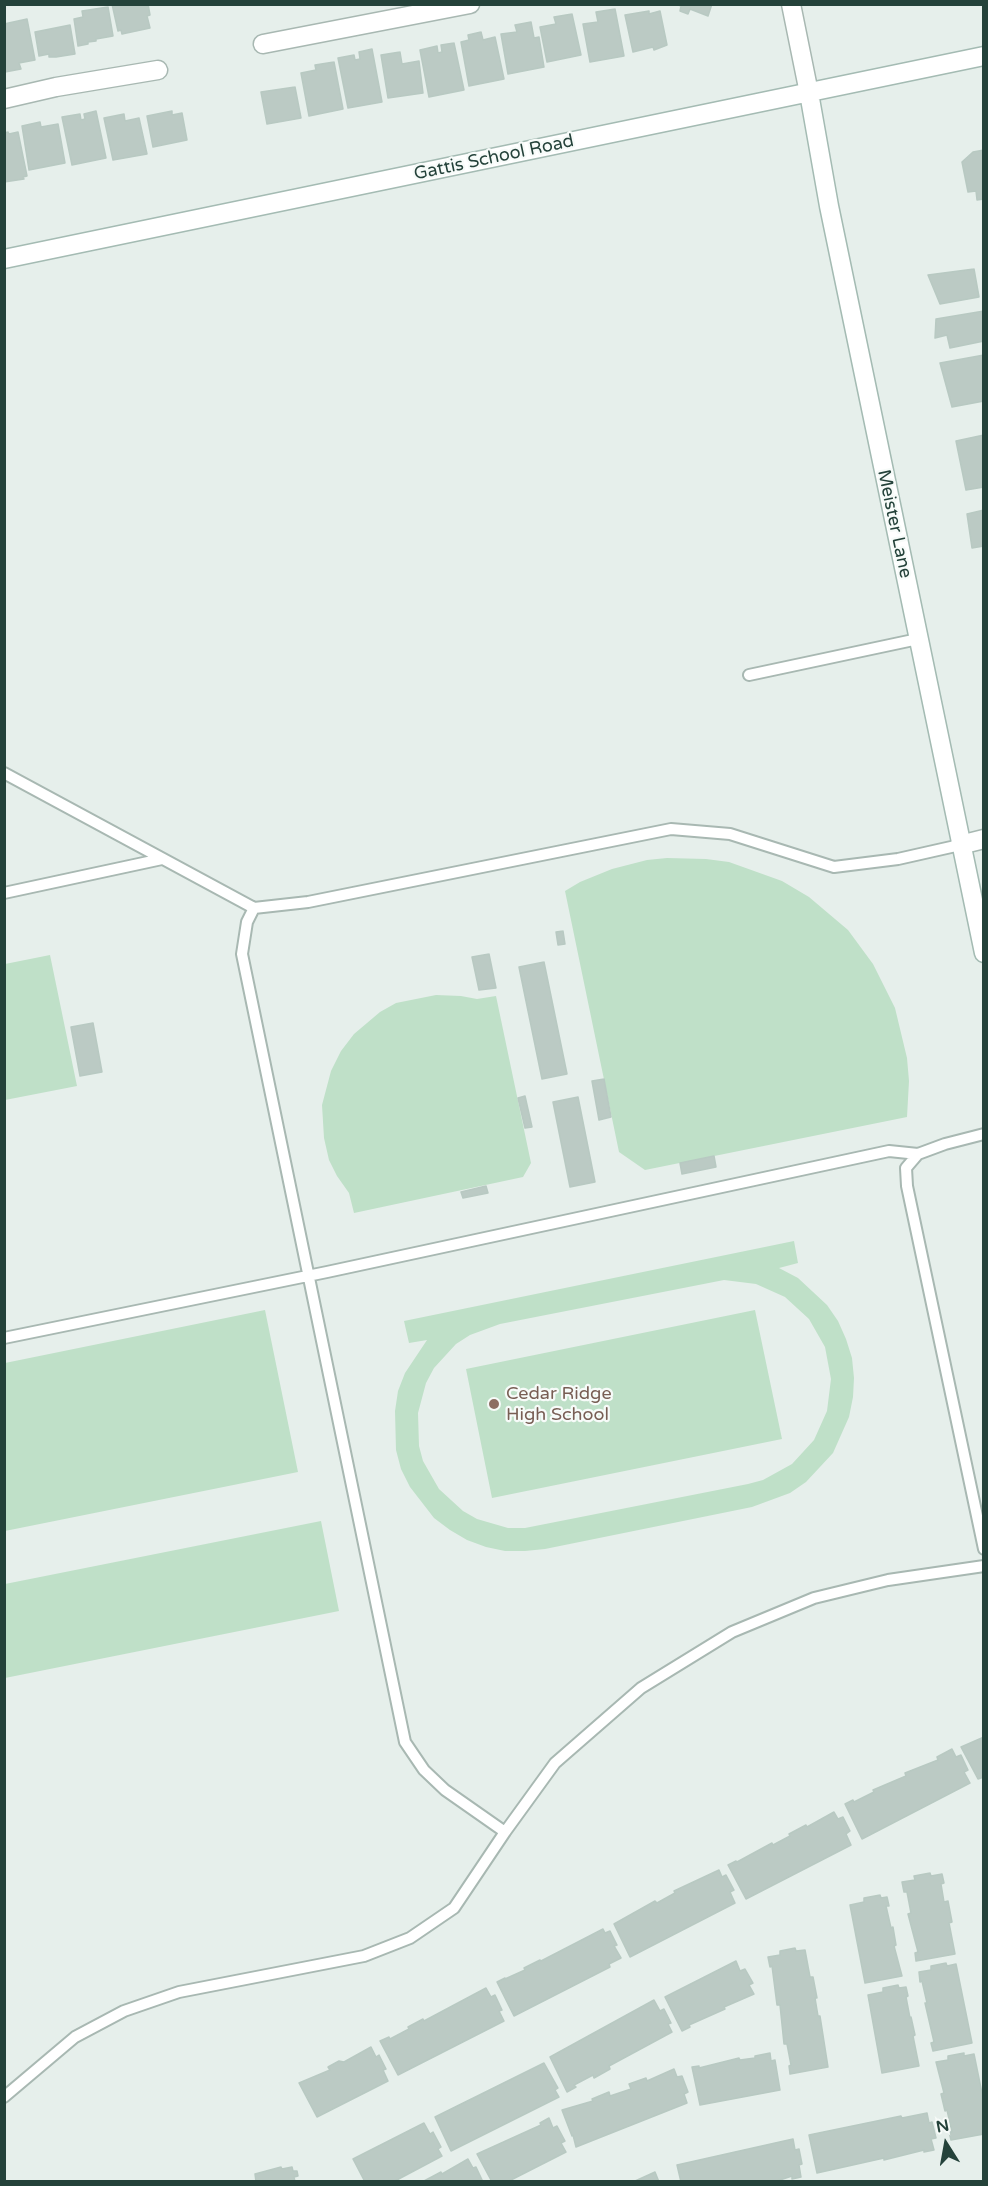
<!DOCTYPE html>
<style>
body{margin:0}
#map{position:relative;width:988px;height:2186px;overflow:hidden;background:#e6efeb;font-family:"Varela Round",sans-serif}
canvas{display:block}
.frame{position:absolute;inset:0;border:6px solid #24423a;pointer-events:none}
.north{position:absolute;left:916px;top:2114px;width:60px;height:60px;-webkit-text-stroke:4px #f7fbf9;paint-order:stroke;rotate:349deg;font-size:16px;font-weight:700;line-height:24px;text-align:center;color:#24423a}
.north::after{content:'';display:block;margin:auto;width:21px;height:27px;background:#24423a;clip-path:polygon(50% 0,100% 100%,50% 72%,0 100%)}
</style>
<div id="map">
<canvas width="988" height="2186"></canvas>
<div class="frame"></div>
<div class="north">N</div>
</div>
<script>
const ctx = document.querySelector('canvas').getContext('2d');
ctx.lineJoin = 'round';
function fill(path, color) { ctx.fillStyle = color; ctx.fill(path, 'evenodd'); }
const shape = rows => new Path2D(rows.map(r => 'M' + r).join(''));
function stroke(path, color, width, dash) { ctx.strokeStyle = color; ctx.lineWidth = width; ctx.lineCap = dash ? 'butt' : 'round'; ctx.setLineDash(dash || []); ctx.stroke(path); }
function label(font, color, halo, rows, align = 'center') {
  ctx.font = font + ' "Varela Round",sans-serif'; ctx.lineWidth = 4.5; ctx.setLineDash([]); ctx.textBaseline = 'middle'; ctx.strokeStyle = halo; ctx.fillStyle = color; for (const [text, x, y, turn = 0] of rows) {
    ctx.save(); ctx.translate(x, y); ctx.rotate((+turn || 0) * Math.PI / 180); ctx.textAlign = isNaN(turn) ? turn : align; if (halo) ctx.strokeText(text, 0, 0); ctx.fillText(text, 0, 0); ctx.restore();
  }
}
const green = shape([
 [667,858,706,859,729,862,782,881,809,897,848,930,873,964,895,1008,907,1058,909,1081,907,1117,645,1170,619,1152,565,891,580,882,612,869,647,860],
 [50,955,77,1086,5,1100,5,964],
 [436,995,461,996,477,999,496,996,531,1163,523,1177,354,1213,349,1193,337,1176,329,1160,324,1138,322,1105,331,1071,341,1051,354,1034,380,1012,396,1003],
 [794,1241,798,1263,779,1268,798,1278,827,1305,838,1321,846,1339,852,1358,854,1378,853,1397,849,1417,833,1453,806,1482,790,1493,752,1507,545,1549,525,1551,505,1551,486,1547,467,1540,450,1530,434,1518,410,1487,401,1469,396,1450,395,1411,398,1391,405,1373,427,1340,409,1343,404,1321],
 [724,1280,756,1284,785,1297,809,1319,825,1347,831,1379,827,1411,814,1440,792,1464,763,1480,748,1484,525,1528,508,1528,477,1519,463,1511,439,1489,423,1461,419,1446,418,1413,426,1383,434,1368,456,1344,470,1335,500,1324],
 [265,1310,298,1472,5,1531,5,1363],
 [755,1310,782,1439,492,1498,466,1369],
 [321,1521,339,1611,5,1678,5,1584]
]);
const building = shape([
 [112,4,148,4,150,15,147,16,150,28,122,34,121,30,118,31,112,4],
 [676,4,712,4,708,16,690,9,688,14,680,11,681,6,676,4],
 [108,7,113,36,96,39,96,41,88,42,88,44,78,46,74,19,83,17,82,11,108,7],
 [615,9,624,56,590,62,583,24,598,22,596,12,615,9],
 [649,11,649,14,660,11,667,45,654,50,653,47,633,52,625,15,649,11],
 [572,14,581,55,547,62,540,27,556,24,554,17,572,14],
 [27,19,35,60,19,63,21,69,5,72,4,24,27,19],
 [531,22,534,38,539,37,544,67,508,74,501,34,517,32,515,25,531,22],
 [70,25,75,54,56,57,49,57,49,54,39,56,35,32,70,25],
 [481,32,483,40,495,37,504,79,469,86,461,42,469,40,468,35,481,32],
 [454,43,464,90,429,97,420,50,437,46,438,53,442,52,441,45,454,43],
 [372,49,382,102,348,108,338,58,354,55,355,60,360,59,359,52,372,49],
 [400,52,402,64,419,61,423,93,388,98,381,55,400,52],
 [334,62,343,109,309,116,301,73,316,70,315,65,334,62],
 [295,87,301,118,267,124,261,92,295,87],
 [96,111,106,158,72,165,62,117,80,114,81,120,85,119,84,114,96,111],
 [172,111,172,115,182,113,187,140,153,147,147,116,172,111],
 [124,114,125,121,139,118,147,154,113,160,104,118,124,114],
 [40,122,41,127,58,124,65,163,29,170,22,126,40,122],
 [8,132,9,134,18,132,27,176,23,177,24,179,4,182,4,133,8,132],
 [984,150,984,199,977,200,976,191,968,192,962,162,973,152,984,150],
 [974,269,979,297,940,304,928,275,974,269],
 [984,311,984,341,950,348,947,335,935,338,936,319,984,311],
 [984,355,984,401,952,407,940,363,984,355],
 [984,435,984,487,966,490,956,441,984,435],
 [984,510,984,546,972,548,967,514,984,510],
 [563,931,565,944,558,945,556,932,563,931],
 [489,954,496,988,479,990,472,957,489,954],
 [544,962,567,1074,542,1079,519,967,544,962],
 [93,1023,102,1072,80,1076,71,1027,93,1023],
 [604,1079,611,1117,599,1120,592,1081,604,1079],
 [525,1096,532,1127,525,1128,518,1098,525,1096],
 [578,1097,595,1182,570,1187,553,1102,578,1097],
 [714,1156,716,1167,682,1174,680,1163,714,1156],
 [486,1186,488,1193,463,1198,461,1192,486,1186],
 [984,1737,984,1777,978,1779,961,1747,984,1737],
 [952,1749,956,1757,961,1755,968,1770,964,1772,970,1783,862,1839,845,1804,853,1800,854,1802,874,1792,873,1790,906,1776,905,1773,938,1760,937,1757,952,1749],
 [834,1812,838,1819,843,1817,850,1831,846,1834,851,1845,746,1899,728,1865,736,1861,737,1862,772,1843,773,1845,790,1836,789,1834,806,1825,807,1827,834,1812],
 [719,1870,722,1877,726,1875,734,1890,730,1892,735,1903,630,1957,614,1924,655,1901,657,1903,675,1893,674,1891,719,1870],
 [930,1873,931,1876,942,1874,944,1883,941,1884,944,1902,948,1901,952,1922,949,1923,955,1954,916,1961,915,1953,918,1952,908,1914,911,1913,907,1892,904,1892,902,1882,915,1880,914,1876,930,1873],
 [880,1895,881,1898,887,1897,889,1906,886,1906,891,1928,893,1927,896,1945,894,1946,902,1976,865,1983,850,1905,864,1902,864,1898,880,1895],
 [603,1929,605,1933,610,1931,617,1945,614,1946,621,1958,609,1964,610,1967,514,2016,497,1982,505,1978,505,1979,525,1970,524,1968,540,1960,541,1961,603,1929],
 [795,1948,796,1951,805,1950,810,1977,813,1977,817,1998,815,1998,818,2016,820,2016,828,2067,790,2074,789,2066,791,2065,787,2044,784,2044,780,2005,777,2005,772,1966,770,1967,768,1957,780,1955,780,1951,795,1948],
 [736,1961,740,1971,745,1969,753,1983,749,1985,754,1994,724,2007,725,2009,689,2025,690,2027,682,2031,665,1997,736,1961],
 [946,1963,947,1966,956,1964,972,2043,933,2051,931,2043,934,2042,925,2003,927,2003,922,1981,920,1982,919,1972,931,1970,931,1966,946,1963],
 [898,1985,899,1988,906,1987,908,1996,906,1997,910,2018,911,2017,915,2035,913,2036,919,2066,882,2073,868,1995,883,1992,883,1988,898,1985],
 [486,1988,491,1997,495,1995,502,2010,499,2011,504,2021,398,2075,380,2041,389,2037,390,2039,409,2029,408,2027,423,2019,424,2021,486,1988],
 [654,2000,660,2011,664,2009,671,2023,668,2024,672,2032,609,2066,610,2069,594,2078,593,2075,574,2085,576,2087,567,2092,550,2057,654,2000],
 [371,2047,376,2057,379,2055,386,2069,383,2070,388,2081,317,2117,299,2083,330,2070,328,2067,339,2061,344,2062,371,2047],
 [770,2053,771,2061,775,2060,780,2090,700,2105,692,2067,699,2066,699,2068,739,2058,740,2060,755,2058,755,2056,770,2053],
 [964,2053,964,2056,974,2054,984,2103,984,2134,951,2140,949,2132,952,2132,947,2110,945,2111,941,2094,944,2093,936,2062,948,2060,948,2056,964,2053],
 [544,2063,558,2088,555,2090,559,2097,451,2151,435,2117,544,2063],
 [674,2069,677,2077,682,2076,688,2092,684,2094,687,2103,576,2147,573,2135,572,2136,562,2110,593,2101,592,2099,609,2092,610,2096,631,2089,629,2084,646,2078,647,2081,674,2069],
 [927,2113,929,2123,932,2122,936,2138,931,2139,934,2150,924,2152,924,2150,884,2160,884,2158,817,2173,809,2135,901,2116,902,2118,927,2113],
 [549,2118,553,2128,557,2126,565,2141,561,2143,566,2152,507,2182,492,2182,477,2154,541,2125,540,2123,549,2118],
 [424,2123,430,2134,433,2132,441,2147,438,2149,442,2156,393,2182,365,2182,353,2159,424,2123],
 [793,2139,795,2150,799,2149,802,2164,799,2165,801,2177,792,2179,792,2176,774,2182,681,2182,677,2165,793,2139],
 [468,2159,473,2168,476,2167,483,2182,424,2181,441,2172,442,2174,468,2159],
 [281,2167,282,2169,292,2167,293,2171,297,2171,298,2176,294,2177,295,2182,256,2182,255,2174,281,2167],
 [655,2172,659,2182,633,2182,655,2172]
]);
const lane = shape([
 [749,675,918,639],
 [4,773,254,908,308,902,671,829,730,834,834,867,898,859,960,845],
 [4,893,162,859],
 [254,908,247,922,242,954,405,1742,424,1770,445,1790,505,1832,555,1763,641,1688,732,1632,814,1598,888,1580,984,1566],
 [984,1134,945,1144,918,1154,906,1168,907,1186,984,1549],
 [4,1338,327,1272,889,1151,918,1154],
 [4,2097,75,2037,124,2011,179,1992,364,1956,410,1938,454,1908,505,1832]
]);
const street = shape([
 [791,4,809,93],
 [263,44,470,4],
 [4,99,56,87,158,70],
 [960,845,984,839]
]);
const secondary = shape([
 [809,93,829,206,984,953],
 [4,259,984,56]
]);
const markers = [
 [494,1404,6,"#8d6e63"]
];
const streetNames = [
 ["Gattis School Road",494,158,-12],
 ["Meister Lane",894,524,78]
];
const educationNames = [
 ["Cedar Ridge",506,1394],
 ["High School",506,1415]
];
fill(green, '#bfe0c8');
fill(building, '#bbcac4');
stroke(building, '#b8c9c2', 1.5);
stroke(lane, '#a8b8b2', 14);
stroke(street, '#a8b8b2', 21);
stroke(secondary, '#a4bbb3', 21);
stroke(lane, '#fff', 10);
stroke(street, '#fff', 18);
stroke(secondary, '#fff', 18);
for (const [x, y, r, color] of markers) { const dot = new Path2D(); dot.arc(x, y, r, 0, 2 * Math.PI); ctx.fillStyle = color; ctx.fill(dot); stroke(dot, '#f7fbf9', 2); }
label('18px', '#24423a', '#f7fbf9', streetNames);
label('18px', '#785e54', '#f7fbf9', educationNames, 'left');
</script>
